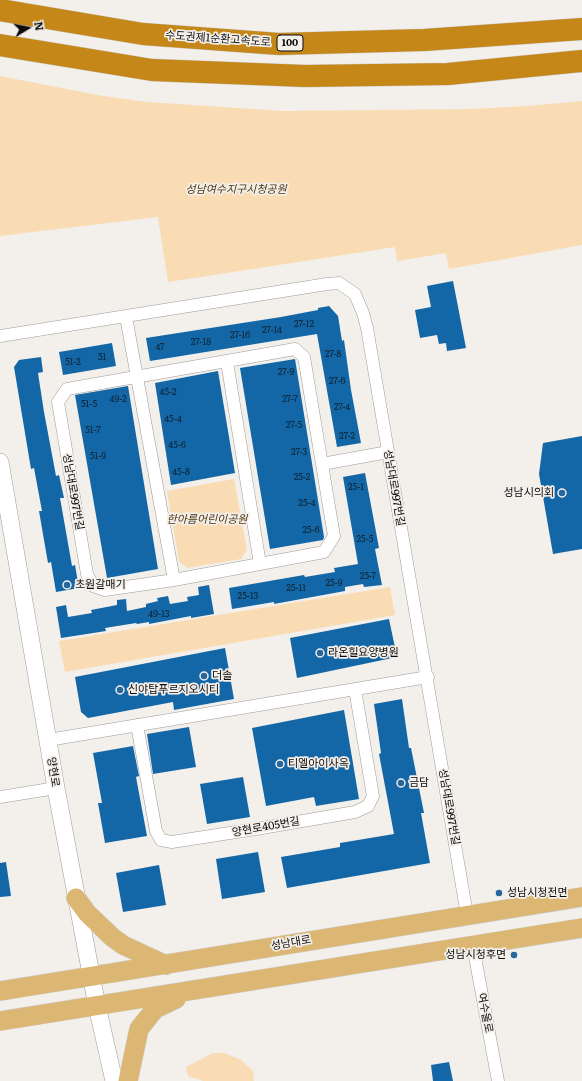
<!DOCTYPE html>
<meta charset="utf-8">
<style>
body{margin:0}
#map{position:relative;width:582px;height:1081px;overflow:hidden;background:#f3efeb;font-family:Literata,serif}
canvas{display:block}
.north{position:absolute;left:8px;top:8px;width:40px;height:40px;-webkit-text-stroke:3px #f3efeb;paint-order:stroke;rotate:80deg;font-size:11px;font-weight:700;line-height:16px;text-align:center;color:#0c0b0a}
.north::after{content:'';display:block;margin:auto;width:14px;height:18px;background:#0c0b0a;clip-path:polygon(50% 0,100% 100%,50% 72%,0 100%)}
</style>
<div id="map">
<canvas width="582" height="1081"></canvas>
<div class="north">N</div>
</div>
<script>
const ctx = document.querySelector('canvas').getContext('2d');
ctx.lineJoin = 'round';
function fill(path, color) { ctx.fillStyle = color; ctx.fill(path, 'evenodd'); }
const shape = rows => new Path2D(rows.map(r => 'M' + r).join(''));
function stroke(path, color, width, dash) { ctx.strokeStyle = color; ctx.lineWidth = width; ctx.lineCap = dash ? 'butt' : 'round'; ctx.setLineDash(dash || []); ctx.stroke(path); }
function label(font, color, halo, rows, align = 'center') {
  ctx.font = font + ' Literata,"Noto Sans KR",serif'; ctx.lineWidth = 3.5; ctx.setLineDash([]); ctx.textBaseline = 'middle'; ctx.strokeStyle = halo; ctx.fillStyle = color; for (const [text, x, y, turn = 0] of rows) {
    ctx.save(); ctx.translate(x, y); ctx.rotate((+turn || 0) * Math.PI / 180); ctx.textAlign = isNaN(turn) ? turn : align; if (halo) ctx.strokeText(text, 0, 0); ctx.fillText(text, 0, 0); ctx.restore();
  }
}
const green = shape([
 [0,76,103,96,148,102,283,111,473,109,527,106,582,101,582,245,449,269,446,253,397,261,395,247,168,282,158,217,0,236],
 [234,479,247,550,241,559,187,568,179,561,167,491],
 [390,587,395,615,65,672,59,641],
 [213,1053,225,1053,241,1060,253,1071,254,1081,203,1081,188,1076,186,1067]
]);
const building = shape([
 [453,281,466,348,447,351,446,343,439,344,437,335,420,338,415,310,431,307,427,286],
 [329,306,338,316,342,341,344,340,351,390,361,443,337,447,317,334,150,361,146,338,281,317,318,310,318,308],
 [112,343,116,366,63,375,59,352],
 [41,357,43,372,38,373,44,412,56,476,59,475,64,498,60,498,72,566,75,565,79,588,56,592,51,562,48,563,39,511,42,511,34,468,31,469,14,367,19,360],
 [295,359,324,537,323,540,270,549,240,368],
 [218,371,235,473,171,485,155,383],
 [128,386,158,569,107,578,75,395],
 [582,436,582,549,553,554,539,474,543,443],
 [365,473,379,548,375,549,382,585,364,587,363,584,345,587,345,591,274,604,274,602,232,609,229,588,304,575,305,577,335,572,334,568,358,564,343,477],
 [209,585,214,614,191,618,191,616,149,624,149,622,137,624,136,623,105,628,106,631,61,638,56,607,66,605,68,617,92,613,91,610,117,605,117,600,126,599,127,611,146,607,146,604,158,601,157,598,168,596,170,604,188,601,187,597,199,595,198,587],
 [389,619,397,657,297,678,290,638],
 [225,648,234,699,174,710,173,702,88,718,81,712,75,677],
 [402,699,409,748,411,748,424,813,421,813,430,863,287,888,281,857,340,847,340,843,394,834,379,754,381,753,374,704],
 [344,710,359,799,316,806,314,797,266,806,252,728],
 [189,727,196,767,153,774,147,734],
 [133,746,139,776,136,777,147,836,105,843,98,803,102,803,93,753],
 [243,777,250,817,207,824,200,784],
 [258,852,265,892,222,899,216,859],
 [6,862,11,896,0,897,0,863],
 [159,865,166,905,123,912,116,873],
 [449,1062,453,1081,433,1081,431,1065]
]);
const minor = shape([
 [126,317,174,580],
 [0,336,327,284,339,283,355,294,363,313,367,328,467,915],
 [295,349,304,357,334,536,324,552,174,580,105,590,93,586,87,574,58,402,67,389,295,349],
 [227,362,260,564],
 [322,464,388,452],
 [137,725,156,831,161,840,172,842,262,828,355,812,368,806,373,796,355,689],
 [48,740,428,677],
 [0,797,56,788],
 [473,946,498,1081]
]);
const secondary = shape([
 [0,462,56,788,97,1006,114,1081]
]);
const primary = shape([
 [76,898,87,913,112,937,123,945,166,965],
 [0,991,582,897],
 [0,1021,582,928],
 [128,1081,139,1029,155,1009,176,999]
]);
const motorway = shape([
 [0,10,143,34,279,44,424,40,582,29],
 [0,45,152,70,305,76,448,74,582,61]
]);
const markers = [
 [562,493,4,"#26679d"],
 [67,585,4,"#26679d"],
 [320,653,4,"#26679d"],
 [204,676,4,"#26679d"],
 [120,690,4,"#26679d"],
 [280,764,4,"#26679d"],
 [401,783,4,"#26679d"],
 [499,893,4,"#26679d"],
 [514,955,4,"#26679d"]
];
const numberNames = [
 ["27-12",304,324],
 ["27-14",272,330],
 ["27-16",240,335],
 ["27-18",201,342],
 ["47",160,347],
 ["27-8",333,354],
 ["51",102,357],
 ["51-2",73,362],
 ["27-9",286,372],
 ["27-6",337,381],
 ["45-2",168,392],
 ["49-2",118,399],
 ["27-7",290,399],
 ["51-5",89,404],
 ["27-4",342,407],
 ["45-4",173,419],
 ["27-5",294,425],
 ["51-7",93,430],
 ["27-2",347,436],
 ["45-6",177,445],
 ["27-3",299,452],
 ["51-9",98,456],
 ["45-8",181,472],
 ["25-2",302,477],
 ["25-1",356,487],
 ["25-4",307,503],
 ["25-6",311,530],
 ["25-5",365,539],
 ["25-7",368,576],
 ["25-9",334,583],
 ["25-11",296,588],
 ["25-13",248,596],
 ["49-13",159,614]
];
const shields = [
 [290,43,26]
];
const shieldNames = [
 ["100",290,43]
];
const streetNames = [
 ["수도권제1순환고속도로",218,39,4],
 ["성남대로997번길",394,488,80],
 ["성남대로997번길",73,492,80],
 ["양현로",53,772,81],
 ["성남대로997번길",449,807,80],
 ["양현로405번길",266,827,-10],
 ["성남대로",291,943,-10],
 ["여수울로",485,1013,79]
];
const parkNames = [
 ["성남여수지구시청공원",236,190],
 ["한아름어린이공원",207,520]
];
const poiNames = [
 ["성남시의회",554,493,"right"],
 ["초원갈매기",75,585],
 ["라온힐요양병원",328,653],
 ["더솔",212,676],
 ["신야탑푸르지오시티",128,690],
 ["티엘아이사옥",288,764],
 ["금담",409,783],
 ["성남시청전면",507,893],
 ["성남시청후면",506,955,"right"]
];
fill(green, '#f9dcb3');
fill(building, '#1467a6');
stroke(minor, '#9e9a96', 13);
stroke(secondary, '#9e9a96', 18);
stroke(primary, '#cecece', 20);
stroke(motorway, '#cecece', 23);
stroke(minor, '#fff', 12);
stroke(secondary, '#fff', 17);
stroke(primary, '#dcb774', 19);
stroke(motorway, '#c48718', 22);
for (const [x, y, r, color] of markers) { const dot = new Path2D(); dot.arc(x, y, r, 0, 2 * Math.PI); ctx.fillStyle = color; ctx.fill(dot); stroke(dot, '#f3efeb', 1.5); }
label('9px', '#0e2231', null, numberNames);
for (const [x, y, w] of shields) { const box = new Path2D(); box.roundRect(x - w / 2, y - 8, w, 16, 3); ctx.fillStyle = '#f3efeb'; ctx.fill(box); stroke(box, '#0c0b0a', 1); }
label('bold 10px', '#0c0b0a', null, shieldNames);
label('11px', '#0c0b0a', '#f3efeb', streetNames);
label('italic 11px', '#4d3510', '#f3efeb', parkNames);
label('11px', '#0c0b0a', '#f3efeb', poiNames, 'left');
</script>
